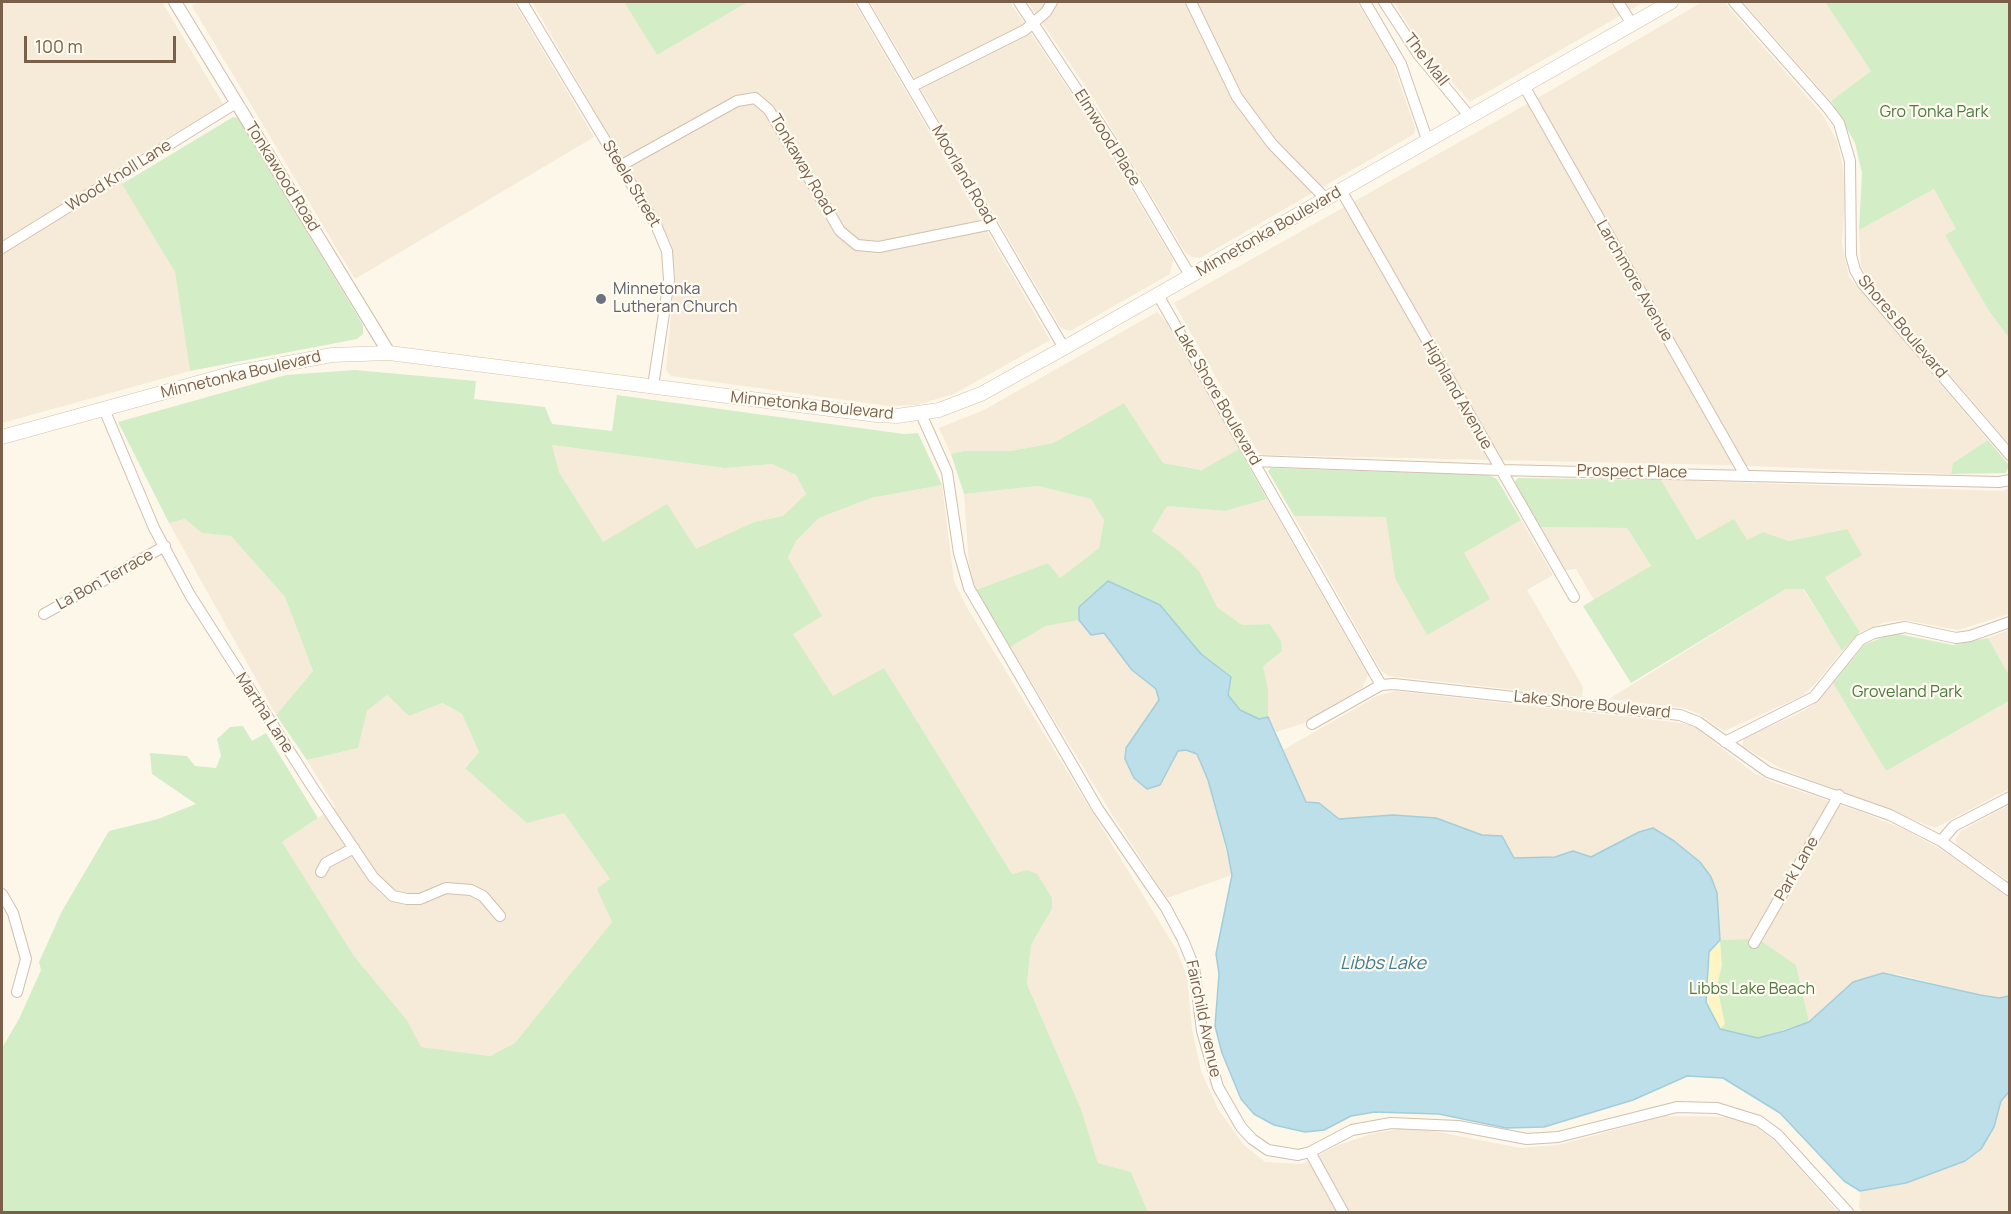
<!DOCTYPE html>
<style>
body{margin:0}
#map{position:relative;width:2011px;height:1214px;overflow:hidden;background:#fdf7ea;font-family:Manrope,sans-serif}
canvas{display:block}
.frame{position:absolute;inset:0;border:3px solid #7a604b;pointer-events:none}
.scale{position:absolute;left:24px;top:36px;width:152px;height:27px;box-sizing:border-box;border:3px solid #7a604b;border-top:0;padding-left:8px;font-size:18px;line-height:21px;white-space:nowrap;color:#7a604b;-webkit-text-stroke:4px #fffbf1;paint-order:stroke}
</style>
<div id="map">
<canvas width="2011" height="1214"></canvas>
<div class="frame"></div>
<div class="scale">100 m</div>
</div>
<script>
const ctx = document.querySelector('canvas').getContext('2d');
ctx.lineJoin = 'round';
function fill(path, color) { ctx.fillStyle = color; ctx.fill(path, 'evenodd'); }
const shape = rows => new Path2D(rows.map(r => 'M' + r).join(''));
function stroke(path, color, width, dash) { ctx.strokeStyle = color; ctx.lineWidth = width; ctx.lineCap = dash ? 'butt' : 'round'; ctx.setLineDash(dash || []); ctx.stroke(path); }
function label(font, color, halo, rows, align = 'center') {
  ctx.font = font + ' Manrope,sans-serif'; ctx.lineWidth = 4.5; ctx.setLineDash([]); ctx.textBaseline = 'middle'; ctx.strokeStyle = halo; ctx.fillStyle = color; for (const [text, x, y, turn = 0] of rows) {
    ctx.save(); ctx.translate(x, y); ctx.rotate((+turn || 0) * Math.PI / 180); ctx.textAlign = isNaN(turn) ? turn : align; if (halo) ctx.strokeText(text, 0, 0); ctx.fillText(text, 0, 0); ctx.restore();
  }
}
const residential = shape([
 [2,2,162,2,223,104,115,170,175,272,190,371,2,423],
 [200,2,514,2,594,137,355,279,192,6],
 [532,2,624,2,657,55,748,2,854,2,1050,340,954,394,916,405,889,406,671,376,666,370,675,273,671,243],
 [870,2,1010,2,1099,135,1173,260,1170,274,1070,331,1061,328],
 [1028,2,1357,2,1392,61,1415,128,1414,134,1200,258,1192,257,1185,252,1094,99],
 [1394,2,1644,2,1470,102,1424,51],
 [1702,2,1724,2,1823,115,1837,141,1843,167,1845,194,1842,243,1849,277,1988,440,1953,463,1951,474,1726,465,1263,455,1258,452,1174,303,1541,96],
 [1743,2,1825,2,1871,71,1831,101],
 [1934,189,1956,229,1946,235,1989,311,2009,338,2009,444,1867,278,1861,266,1859,230],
 [1157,312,1166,322,1239,449,1205,470,1163,463,1124,403,1053,443,1011,451,964,451,951,454,939,428,984,410],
 [552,445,725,468,772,464,796,475,806,494,783,516,754,522,696,550,667,505,603,543,559,472],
 [1661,480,2003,491,2009,488,2009,614,1958,630,1904,620,1885,622,1860,632,1825,576,1847,529,1789,541,1763,532,1747,540,1697,540],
 [942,485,954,581,966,606,1176,949,1187,976,1192,1029,1201,1071,1218,1109,1243,1144,1265,1162,1302,1164,1336,1146,1371,1134,1399,1129,1433,1131,1520,1148,1558,1145,1666,1116,1736,1117,1754,1125,1776,1142,1838,1212,1148,1212,1131,1172,1098,1163,1081,1109,1027,984,1031,945,1052,909,1027,870,1012,874,884,668,833,697,793,634,788,558,796,541,819,518,871,498],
 [1038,486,1091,499,1104,520,1099,548,1060,578,1048,563,976,590,969,565,964,494],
 [1267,499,1368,675,1362,688,1304,723,1276,732,1268,717,1268,690,1262,672,1263,665,1282,651,1281,641,1270,624,1242,625,1217,607,1199,571,1152,531,1167,506,1225,511],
 [1294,516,1386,517,1395,578,1464,553,1521,520,1553,575,1527,590,1583,687,1582,697,1389,676,1381,671],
 [185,519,202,533,231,536,285,597,313,671,276,715,169,523],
 [1540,527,1627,528,1651,567,1594,600,1576,569,1565,570],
 [1786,589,1803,589,1842,651,1814,685,1800,697,1724,731,1699,714,1684,708,1609,699],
 [1079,620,1091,635,1104,633,1132,670,1156,689,1159,700,1126,748,1160,785,1178,751,1186,750,1197,754,1208,780,1232,875,1167,898,1113,816,1010,647,1046,626],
 [2009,630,2009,675,1988,638],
 [1833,683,1886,771,2009,701,2009,789,1935,828,1780,768,1742,746,1744,738,1800,713,1815,703],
 [1396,691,1682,723,1694,727,1754,773,1770,781,1861,812,1904,829,1944,851,2009,898,2009,996,1999,998,1980,995,1897,974,1853,982,1809,1022,1796,965,1746,939,1720,940,1717,893,1653,828,1639,832,1591,857,1573,851,1555,857,1514,858,1502,836,1482,835,1436,818,1393,815,1339,819,1319,803,1306,802,1283,750,1377,696],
 [387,695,409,716,441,703,462,714,479,752,465,767,564,813,610,879,598,890,612,922,515,1043,490,1056,421,1047,407,1020,354,956,282,842,335,807,307,760,358,748,367,711],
 [2009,805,2009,881,1958,846,1955,840,1961,831],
 [2009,1092,2009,1212,1864,1212,1859,1208,1860,1191,1906,1183,1965,1161,1994,1127,2001,1101]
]);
const green = shape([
 [624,2,748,2,657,55],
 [1825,2,2009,2,2009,338,1989,311,1945,235,1956,229,1934,189,1859,230,1862,173,1855,143,1831,101,1871,71],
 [233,117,238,118,363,325,363,334,357,339,190,371,175,272,122,184],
 [355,370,476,381,474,399,545,407,552,424,612,431,617,395,904,434,918,433,942,485,871,498,819,518,796,541,788,558,822,616,793,634,833,696,884,668,1012,874,1027,870,1037,874,1052,898,1052,909,1031,945,1027,984,1081,1109,1098,1163,1131,1172,1148,1212,2,1212,2,1048,19,1019,41,970,39,962,62,911,109,831,158,819,196,804,152,774,150,753,187,756,195,766,216,768,221,756,217,739,230,727,243,726,252,741,266,733,318,818,282,842,354,956,407,1020,421,1047,490,1056,515,1043,612,922,597,889,610,879,564,813,527,823,465,768,479,752,462,714,442,703,409,716,387,695,367,711,358,748,307,760,276,715,313,671,285,597,231,536,202,533,185,519,169,523,118,422,286,375],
 [552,445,725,468,772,464,796,475,806,494,783,516,754,522,696,549,667,504,603,542,559,472],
 [1124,403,1163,463,1202,470,1239,449,1267,499,1225,511,1167,506,1152,531,1180,552,1199,571,1217,607,1242,625,1270,624,1281,641,1282,651,1263,666,1268,690,1268,717,1259,719,1240,710,1228,695,1231,677,1201,654,1160,605,1079,607,1079,620,1046,626,1010,647,976,590,1048,563,1060,578,1099,548,1104,520,1091,499,1038,486,964,494,951,454,964,451,1011,451,1053,443],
 [1988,440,2009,465,2006,473,1951,474,1953,463],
 [1271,468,1489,475,1497,479,1521,520,1464,553,1490,599,1427,635,1395,578,1386,517,1294,516,1268,471],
 [1518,478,1661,480,1697,540,1734,519,1747,540,1763,532,1789,541,1847,529,1862,555,1825,577,1860,632,1842,651,1804,589,1786,589,1631,683,1583,606,1651,566,1627,528,1540,527,1514,483],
 [1898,634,1953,645,1988,638,2009,675,2009,701,1886,771,1833,683,1864,645,1886,636],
 [1746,939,1761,941,1796,965,1809,1022,1758,1038,1720,1029,1709,952,1720,940]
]);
const sand = shape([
 [1720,940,1722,965,1717,986,1725,1024,1720,1029,1706,1002,1709,952]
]);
const water = shape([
 [1108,581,1160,605,1201,654,1231,677,1228,695,1240,710,1259,719,1268,717,1306,802,1319,803,1339,819,1393,815,1436,818,1482,835,1502,836,1514,858,1555,857,1573,851,1591,857,1639,832,1653,828,1674,841,1700,862,1711,877,1717,893,1720,940,1709,952,1706,1002,1720,1029,1758,1038,1784,1031,1809,1022,1853,982,1883,973,1980,995,1999,998,2009,996,2009,1092,2001,1101,1994,1127,1981,1149,1965,1161,1906,1183,1860,1191,1844,1181,1780,1113,1723,1078,1687,1076,1633,1100,1544,1127,1506,1128,1439,1114,1375,1112,1351,1116,1324,1130,1305,1132,1274,1125,1254,1114,1241,1099,1222,1053,1215,1026,1219,974,1216,954,1232,875,1227,849,1208,780,1197,754,1186,750,1178,751,1160,785,1147,789,1134,778,1125,759,1126,748,1159,700,1156,689,1132,670,1104,633,1091,635,1079,620,1079,607,1108,581]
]);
const minor = shape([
 [522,2,656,225,667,251,669,280,653,386],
 [862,2,1064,348],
 [1019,2,1111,141,1191,277],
 [1191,2,1237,97,1272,144,1327,200],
 [1365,2,1401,64,1428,142],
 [1384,2,1418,54,1470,117],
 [1618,2,1632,24],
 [1734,2,1827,107,1839,123,1850,161,1851,255,1855,270,1863,284,2010,455],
 [913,86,1025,30,1046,12,1052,2],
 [1524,86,1745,475],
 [620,166,737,101,755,98,769,110,840,231,857,245,879,247,992,224],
 [1342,192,1574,597],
 [2,248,236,103],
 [1158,295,1381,685],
 [104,409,154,528,190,595,311,785,373,877,393,896,407,899,420,899,446,888,471,890,483,896,500,916],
 [921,414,947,472,959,553,969,588,1098,809,1166,908,1183,940,1194,967,1202,1031,1218,1087,1241,1127,1252,1139,1268,1150,1298,1155,1310,1152,1352,1130,1391,1123,1458,1126,1527,1139,1558,1137,1677,1107,1717,1108,1759,1121,1778,1135,1848,1212],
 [1254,461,1500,470,1999,482,2010,480],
 [44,614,165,546],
 [1312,724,1381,685,1394,684,1680,715,1698,722,1768,772,1890,815,1941,841,2010,891],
 [1725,742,1814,697,1860,640,1874,633,1905,627,1956,638,1970,636,2010,622],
 [1941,841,1954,826,2010,797],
 [321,872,326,863,354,848],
 [2,894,13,913,26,959,17,992],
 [1754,943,1839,795],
 [1310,1152,1343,1212]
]);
const tertiary = shape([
 [175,2,389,353]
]);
const secondary = shape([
 [2,437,234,373,332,355,389,353,877,415,897,416,939,410,981,394,1064,348,1671,2]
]);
const markers = [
 [601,299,6,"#6b7280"]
];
const streetNames = [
 ["The Mall",1426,60,52],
 ["Elmwood Place",1107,138,58],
 ["Tonkaway Road",802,165,60],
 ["Moorland Road",963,175,60],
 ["Wood Knoll Lane",119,176,-32],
 ["Tonkawood Road",282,177,58],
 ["Steele Street",631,184,59],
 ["Minnetonka Boulevard",1269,232,-30],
 ["Larchmore Avenue",1634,281,60],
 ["Shores Boulevard",1902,327,50],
 ["Minnetonka Boulevard",241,375,-13],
 ["Highland Avenue",1457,395,60],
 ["Lake Shore Boulevard",1217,396,60],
 ["Minnetonka Boulevard",812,406,6],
 ["Prospect Place",1632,472,1],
 ["La Bon Terrace",105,580,-29],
 ["Lake Shore Boulevard",1592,705,6],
 ["Martha Lane",264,713,57],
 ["Park Lane",1797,869,-60],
 ["Fairchild Avenue",1203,1019,78]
];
const parkNames = [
 ["Gro Tonka Park",1934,113],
 ["Groveland Park",1907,693],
 ["Libbs Lake Beach",1752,990]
];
const worshipNames = [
 ["Minnetonka",613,290],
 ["Lutheran Church",613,308]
];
const waterNames = [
 ["Libbs Lake",1383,964]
];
fill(residential, '#f6ead8');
fill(green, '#d3edc7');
fill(sand, '#fdf5c4');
fill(water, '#bddfe9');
stroke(water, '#a2cedb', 1.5);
stroke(minor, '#d1c0ae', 12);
stroke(tertiary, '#d1c0ae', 14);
stroke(secondary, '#d4c1ac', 15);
stroke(minor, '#fff', 10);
stroke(tertiary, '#fff', 12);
stroke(secondary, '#fff', 14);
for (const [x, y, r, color] of markers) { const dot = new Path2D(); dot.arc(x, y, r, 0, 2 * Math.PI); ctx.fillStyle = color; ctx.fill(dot); stroke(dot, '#fffbf1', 2); }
label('16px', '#7a604b', '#fffbf1', streetNames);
label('16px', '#4c7a40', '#fffbf1', parkNames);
label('16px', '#5b616d', '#fffbf1', worshipNames, 'left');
label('italic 18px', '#437c8e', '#fffbf1', waterNames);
</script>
